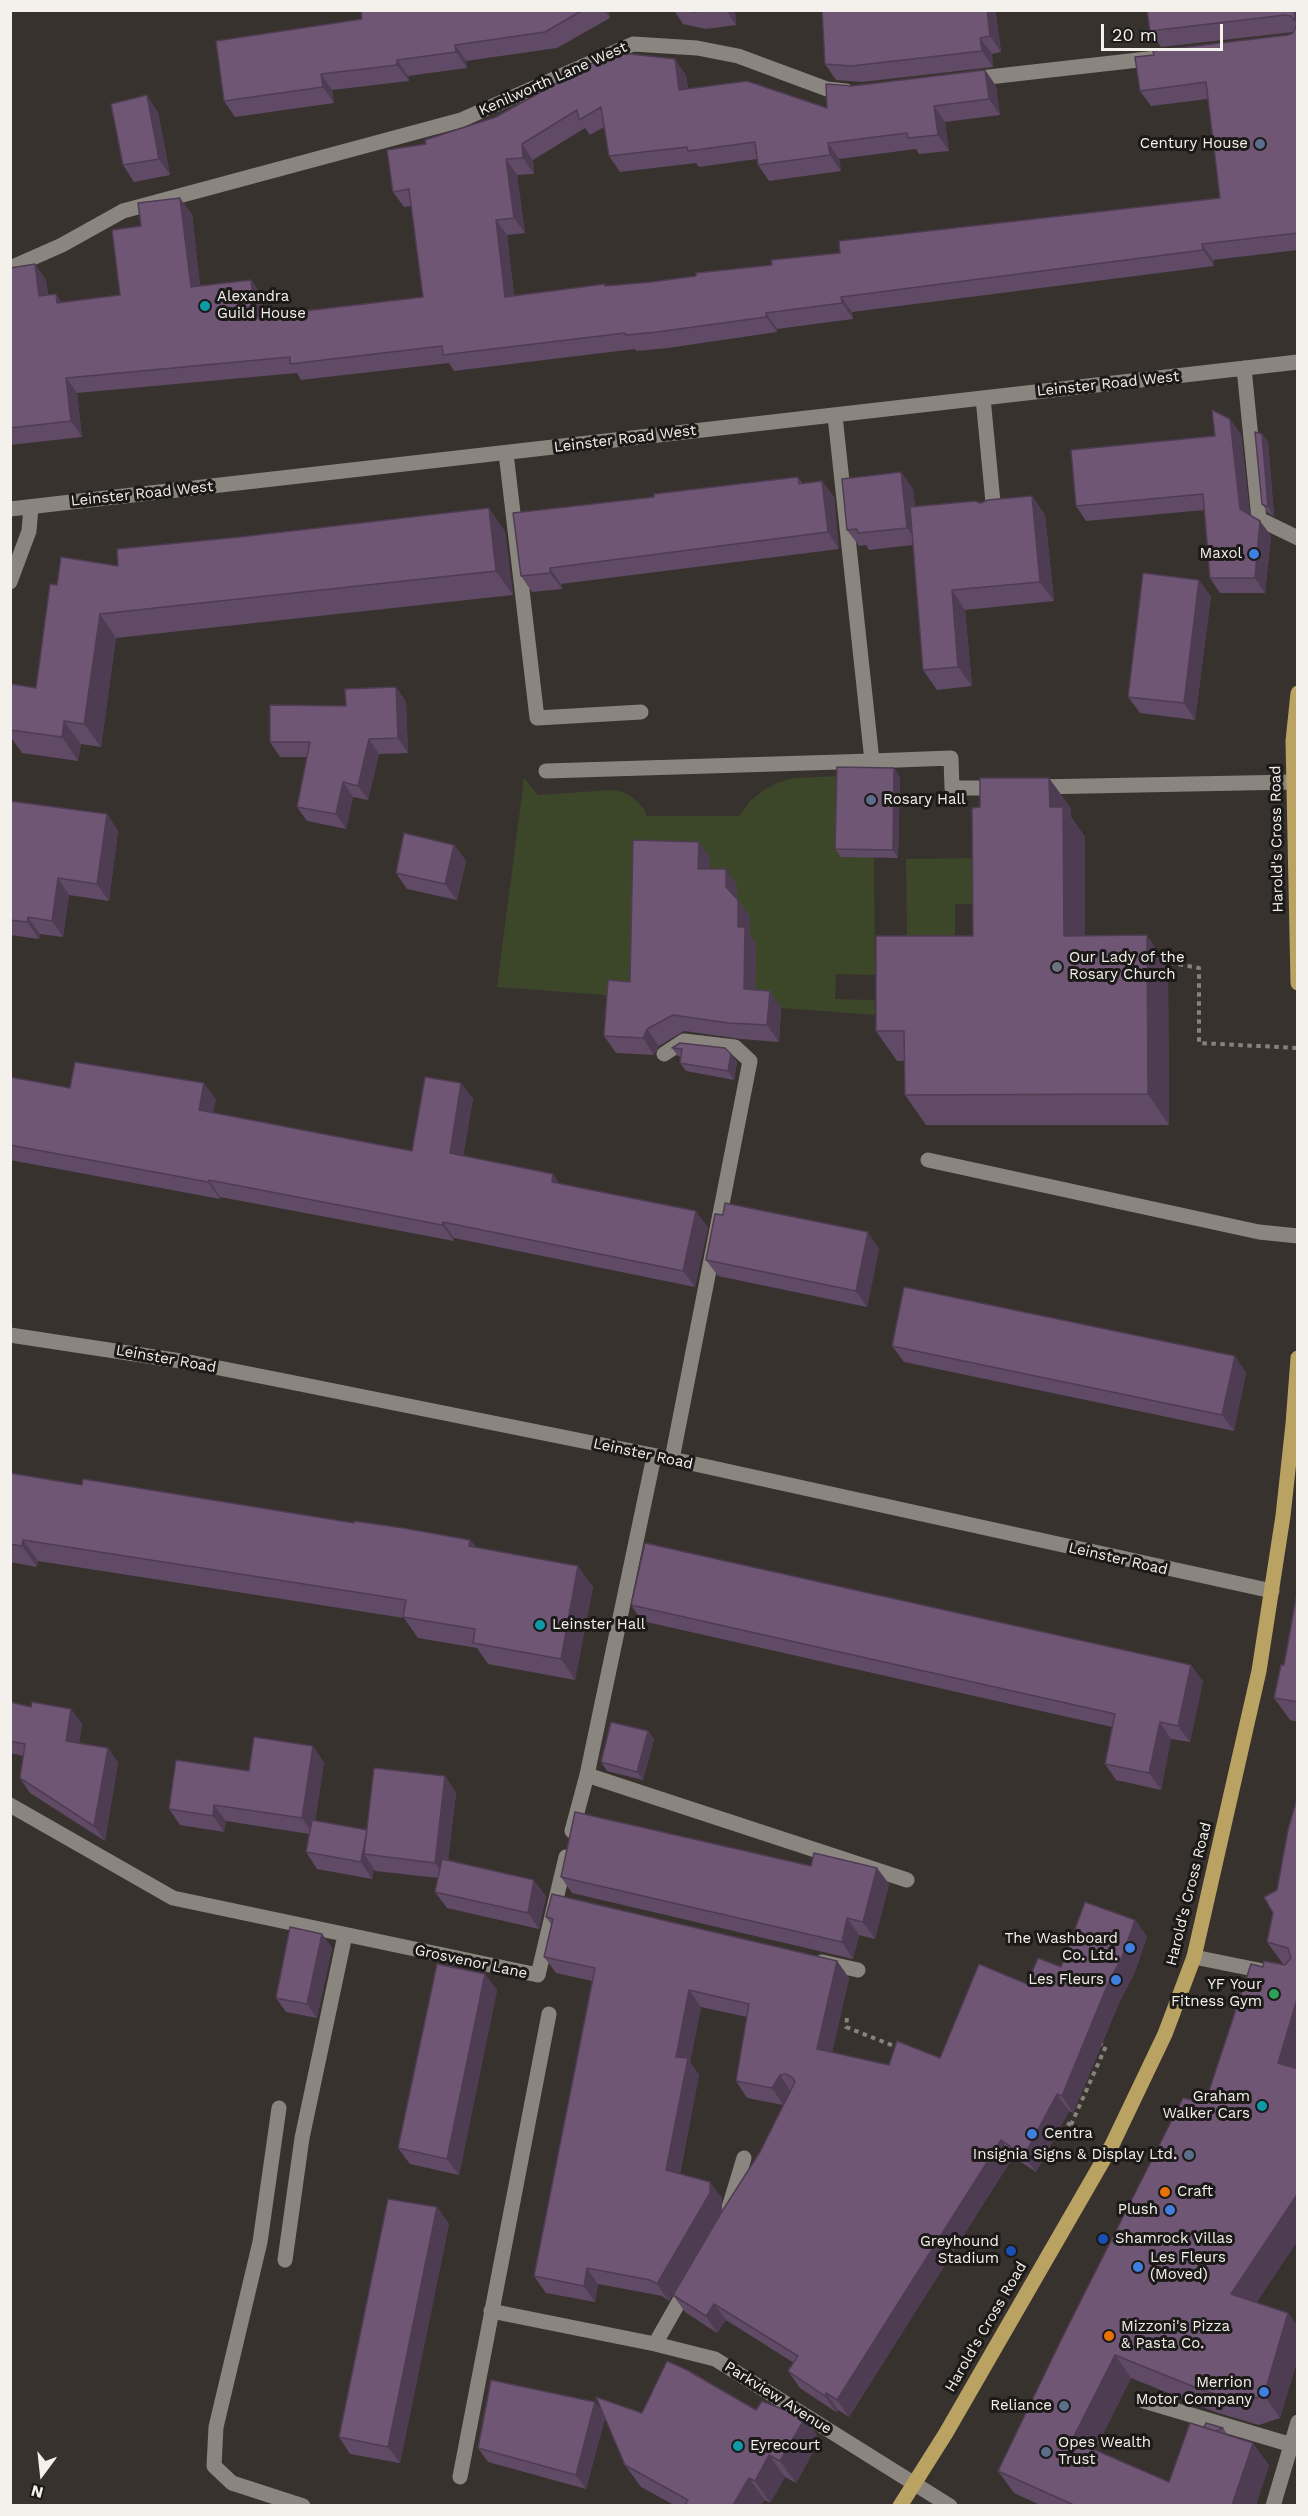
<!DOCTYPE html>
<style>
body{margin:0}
#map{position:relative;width:1308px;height:2516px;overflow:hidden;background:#37322d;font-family:"Work Sans",sans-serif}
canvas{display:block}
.frame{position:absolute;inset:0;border:12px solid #f4f1ed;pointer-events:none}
.north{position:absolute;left:12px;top:2444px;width:60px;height:60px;-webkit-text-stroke:4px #1c1a18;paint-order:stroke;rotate:195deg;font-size:16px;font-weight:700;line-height:24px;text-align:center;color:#f4f1ed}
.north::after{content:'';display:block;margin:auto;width:21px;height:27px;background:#f4f1ed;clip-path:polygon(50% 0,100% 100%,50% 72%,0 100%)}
.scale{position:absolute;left:1101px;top:24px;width:122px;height:27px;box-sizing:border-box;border:3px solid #f4f1ed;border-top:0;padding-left:8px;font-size:18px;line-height:21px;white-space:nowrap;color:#f4f1ed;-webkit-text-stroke:4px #1c1a18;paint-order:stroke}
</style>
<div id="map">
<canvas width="1308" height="2516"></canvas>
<div class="frame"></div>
<div class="north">N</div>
<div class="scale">20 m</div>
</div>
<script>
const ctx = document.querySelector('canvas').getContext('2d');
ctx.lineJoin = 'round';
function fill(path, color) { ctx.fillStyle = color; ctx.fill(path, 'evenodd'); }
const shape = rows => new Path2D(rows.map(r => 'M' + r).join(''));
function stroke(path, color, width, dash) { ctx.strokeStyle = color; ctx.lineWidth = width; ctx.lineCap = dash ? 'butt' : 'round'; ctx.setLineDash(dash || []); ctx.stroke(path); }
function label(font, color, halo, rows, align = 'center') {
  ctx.font = font + ' "Work Sans",sans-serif'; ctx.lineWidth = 6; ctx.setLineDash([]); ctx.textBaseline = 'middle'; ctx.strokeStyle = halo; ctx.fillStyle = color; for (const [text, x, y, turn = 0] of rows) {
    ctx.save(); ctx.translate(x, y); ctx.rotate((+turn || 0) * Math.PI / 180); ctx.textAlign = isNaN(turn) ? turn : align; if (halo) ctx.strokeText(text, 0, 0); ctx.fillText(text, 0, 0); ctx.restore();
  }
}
const green = shape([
 [841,776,874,858,875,975,836,974,835,999,874,1000,875,1015,497,987,524,778,538,795,611,790,623,792,635,799,644,809,647,816,739,816,750,801,767,788,780,782,793,778],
 [978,858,978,904,955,904,955,947,907,947,906,859]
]);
const path = shape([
 [1161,961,1199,968,1199,1043,1298,1048],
 [847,2018,846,2027,899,2048],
 [1059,2119,1087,2133],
 [1071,2125,1106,2046,1099,2043]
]);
const minor = shape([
 [971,79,1156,58],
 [10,268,62,245,123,211,461,120,633,44,697,48,738,56,827,89,846,91],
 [1244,368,1259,519,1298,538],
 [983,398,994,513],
 [835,416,872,761,951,758,952,788,1000,788],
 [506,453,537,718,641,712],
 [10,509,1298,362],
 [10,582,29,531,31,507],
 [546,771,872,761],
 [1036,787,1294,782],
 [664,1054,684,1041,735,1047,750,1061,672,1459],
 [928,1160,1259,1232,1298,1236],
 [10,1335,194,1363,285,1381,672,1459,1272,1591],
 [587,1775,907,1880],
 [10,1805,173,1898,538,1975,566,1857],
 [572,1831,587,1775,654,1456],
 [1194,1957,1298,1978],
 [822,1962,858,1970],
 [279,2108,260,2242,216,2427,214,2466,232,2483,303,2506],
 [728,2211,744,2158],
 [285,2260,302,2138,345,1935],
 [491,2311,655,2344,715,2359,950,2506],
 [655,2344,688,2286],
 [1144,2401,1292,2445],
 [460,2477,549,2014],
 [1273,2506,1298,2422]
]);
const major = shape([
 [1298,693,1293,741,1298,983],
 [900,2506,946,2433,1112,2145,1165,2034,1194,1957,1259,1671,1283,1516,1293,1424,1298,1358]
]);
const wall = shape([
 [361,10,608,10,610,18,557,48,466,61,467,68,408,76,409,81,332,90,334,103,235,117,224,101,362,19],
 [674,10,746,10,735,12,736,25,706,29,683,24],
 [1298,10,1298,250,1213,260,1214,266,852,312,853,319,777,329,777,332,668,348,636,351,635,349,454,371,449,363,301,380,297,373,77,393,82,437,10,445,10,268,35,264,46,280,48,295,61,302,120,295,141,226,192,214,200,286,251,280,262,295,264,315,423,297,411,206,404,207,393,192,426,144,686,75,688,89,827,108,852,86,985,70,996,86,1000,115,945,122,949,151,919,154,916,149,839,159,841,171,769,181,758,165,757,159,699,167,696,163,620,172,609,156,604,127,590,135,585,128,533,160,534,174,517,175,525,233,507,235,514,295,651,282,696,276,772,265,840,253,1220,198,1208,99,1151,106,1140,91,1154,55,1288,35,1294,32,1161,47,1150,31],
 [996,14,1001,52,992,54,993,67,862,82,836,80,825,64],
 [158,112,170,175,134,182,123,165],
 [1241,434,1250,515,1260,521,1271,536,1265,593,1220,593,1210,578,1204,510,1086,521,1076,506],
 [1262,434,1268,442,1274,516,1268,513,1262,504],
 [901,472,913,489,915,507,981,503,1032,496,1045,515,1054,601,965,610,972,686,937,690,923,670,913,545,869,550,866,545,859,546,847,530],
 [798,477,802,483,822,481,834,497,839,549,561,584,562,589,532,592,521,576,654,497],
 [489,508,505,532,513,595,116,638,101,747,81,744,78,761,22,753,10,736,10,730,36,688,57,585,118,566,240,537],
 [1211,596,1195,720,1140,713,1128,697],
 [396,687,406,702,408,753,379,754,368,800,353,797,346,829,307,821,297,807,307,757,280,757,270,742],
 [894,768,900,777,898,858,841,857,835,849],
 [10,801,107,814,118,831,109,901,69,895,63,937,40,934,39,939,10,935],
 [1071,808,1071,817,1085,837,1085,936,1168,966,1169,1125,926,1125,905,1095,905,1061,897,1061,876,1031,973,936],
 [699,842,710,858,710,869,737,885,737,899,750,917,750,934,756,944,755,990,770,991,781,1008,779,1042,741,1039,684,1031,659,1046,654,1055,616,1053,604,1036],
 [454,845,466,861,457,900,407,889,396,873],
 [672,1048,731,1054,737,1062,734,1080,686,1071,680,1063,681,1057,678,1056],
 [10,1077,70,1088,216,1099,213,1113,412,1151,461,1083,473,1099,463,1156,708,1227,695,1287,454,1238,454,1241,220,1197,220,1199,10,1160],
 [879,1249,867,1307,718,1276,706,1260],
 [892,1346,1235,1356,1246,1373,1234,1431,904,1362],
 [10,1473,82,1485,470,1540,476,1547,593,1587,575,1680,488,1664,477,1648,418,1638,404,1618,38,1561,37,1567,10,1562],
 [1298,1587,1298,1722,1290,1720,1274,1698,1284,1665],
 [631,1605,1203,1681,1190,1742,1171,1739,1161,1790,1116,1780,1105,1764,1112,1727,642,1621],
 [10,1702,31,1707,71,1709,82,1724,79,1743,108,1748,118,1763,105,1841,30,1793,20,1778,23,1756,10,1753],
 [648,1731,654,1739,643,1780,607,1771,601,1762],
 [313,1746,324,1763,315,1821,367,1830,445,1776,456,1793,448,1860,546,1896,539,1929,447,1908,435,1892,438,1878,375,1871,374,1869,372,1879,317,1869,306,1852,309,1834,226,1821,224,1832,180,1825,169,1809,249,1771],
 [1298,1795,1298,2240,1256,2303,1288,2313,1298,2327,1298,2358,1280,2418,1259,2425,1218,2413,1131,2378,1095,2450,1169,2482,1204,2427,1223,2428,1228,2435,1269,2465,1256,2505,1040,2505,1014,2493,998,2471,1205,2103,1263,1967,1283,1964,1267,1942,1277,1890],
 [811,1866,877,1868,889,1884,875,1939,859,1935,853,1959,572,1893,561,1877],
 [546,1917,837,1961,849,1978,832,2053,889,2065,940,2058,1027,1984,1061,1967,1135,1920,1147,1937,1134,1974,1119,2003,1073,2113,1069,2111,1036,2172,1013,2157,849,2417,838,2410,836,2412,800,2388,788,2371,794,2363,726,2320,717,2333,685,2312,673,2295,760,2152,783,2105,747,2098,736,2081,747,2017,701,2007,690,2062,699,2075,680,2174,722,2198,722,2210,669,2301,662,2296,598,2284,595,2302,546,2293,534,2276,592,1981,556,1973,544,1957,551,1924],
 [322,1934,332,1948,317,2018,286,2012,276,1998],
 [497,1990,459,2175,410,2164,398,2148],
 [437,2207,449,2224,400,2463,350,2454,339,2437],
 [595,2402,602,2411,642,2413,756,2410,805,2418,820,2440,796,2483,785,2477,770,2503,765,2500,761,2505,674,2505,641,2487,625,2465,605,2418,586,2489,488,2462,478,2448]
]);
const shadedWall = shape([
 [604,10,608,10,610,18],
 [726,10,734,10,735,12,736,25],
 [987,10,994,10,996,14,1001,52,990,36],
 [1294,10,1298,10,1298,24,1295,21],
 [980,38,992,54,993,67,982,51],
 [455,45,466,61,467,68,456,52],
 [675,59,686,75,690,106,679,90],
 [397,60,408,76,409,81,397,65],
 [985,70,996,86,1000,115,989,99],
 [321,74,332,90,334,103,323,87],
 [147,95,158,112,170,175,159,159],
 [934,106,945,122,949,151,938,135],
 [828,143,839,159,841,171,830,155],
 [522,144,533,160,534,174,523,158],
 [506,159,517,175,525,233,514,218],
 [180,198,192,214,202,303,191,287],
 [496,220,507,235,516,312,505,297],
 [1202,244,1213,260,1214,266,1203,250],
 [35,264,46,280,50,312,39,296],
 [251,280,262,295,266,332,255,317],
 [56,294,67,310,57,303],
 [841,297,852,312,853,319,842,303],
 [766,313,777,329,777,332,766,317],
 [66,378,77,393,82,437,71,421],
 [1230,419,1241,434,1251,524,1240,509],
 [1262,434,1268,442,1274,516,1268,507],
 [901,472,913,489,919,544,907,528],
 [822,481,834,497,839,549,828,532],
 [1032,496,1045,515,1054,601,1040,582],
 [489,508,505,532,513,595,496,571],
 [1260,521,1271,536,1265,593,1255,578],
 [550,568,561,584,562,589,550,573],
 [1199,580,1211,596,1195,720,1184,703],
 [952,590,965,610,972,686,958,667],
 [100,614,116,638,101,747,84,724],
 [396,687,406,702,408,753,398,738],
 [64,721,81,744,78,761,62,737],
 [369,739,379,754,368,800,358,786],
 [894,768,900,777,898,858,893,850],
 [1049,778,1071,808,1071,817,1085,837,1085,966,1064,936,1050,807],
 [343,782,353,797,346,829,336,814],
 [107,814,118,831,109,901,97,884],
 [699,842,710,858,710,885,698,869],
 [454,845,466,861,457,900,445,884],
 [726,869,737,885,737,903,726,887],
 [58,878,69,895,63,937,52,921],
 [738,900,750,917,750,934,756,944,755,1006,744,989,738,927],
 [28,917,40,934,39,939,27,922],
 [1147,935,1168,966,1169,1125,1148,1094],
 [770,991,781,1008,779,1042,767,1025],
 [647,1029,659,1046,654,1055,643,1038],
 [731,1054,737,1062,734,1080,728,1071],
 [204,1083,216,1099,210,1127,199,1110],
 [461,1083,473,1099,461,1169,450,1153],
 [553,1174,565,1191,552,1182],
 [209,1180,220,1197,220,1199,208,1182],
 [696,1211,708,1227,695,1287,683,1271],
 [443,1222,454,1238,454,1241,442,1225],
 [868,1232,879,1249,867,1307,856,1291],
 [1235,1356,1246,1373,1234,1431,1222,1415],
 [23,1540,38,1561,37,1567,22,1546],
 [470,1540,485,1560,469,1546],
 [578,1566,593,1587,575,1680,561,1659],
 [1191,1665,1203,1681,1190,1742,1178,1726],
 [71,1709,82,1724,77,1756,66,1741],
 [1160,1722,1171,1739,1161,1790,1149,1773],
 [648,1731,654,1739,643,1780,637,1772],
 [313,1746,324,1763,313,1834,302,1818],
 [108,1748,118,1763,105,1841,94,1826],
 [445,1776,456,1793,446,1879,435,1863],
 [214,1805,226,1821,224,1832,213,1816],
 [367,1830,364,1854,374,1869,372,1879,361,1862],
 [877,1868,889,1884,875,1939,863,1922],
 [534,1880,546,1896,539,1929,528,1913],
 [847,1918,859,1935,853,1959,842,1942],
 [1135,1920,1147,1937,1134,1974,1119,2003,1073,2113,1062,2096],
 [322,1934,332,1948,317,2018,307,2004],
 [837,1961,849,1978,829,2066,817,2049],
 [485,1974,497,1990,459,2175,447,2159],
 [689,1990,701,2007,690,2062,699,2075,677,2187,666,2170,676,2057],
 [1298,1996,1298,2074,1278,2063],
 [780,2075,791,2092,783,2105,772,2088],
 [1057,2094,1069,2111,1036,2172,1024,2156],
 [1001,2140,1013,2157,849,2417,837,2400],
 [710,2182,722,2198,722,2210,669,2301,657,2284],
 [1298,2193,1298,2240,1247,2317,1231,2294],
 [437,2207,449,2224,400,2463,388,2447],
 [587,2268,598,2284,595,2302,584,2286],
 [714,2304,726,2320,717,2333,706,2316],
 [1288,2313,1298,2327,1298,2358,1280,2418,1264,2395],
 [1115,2355,1131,2378,1088,2463,1072,2440],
 [826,2393,838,2410,836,2412,825,2396],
 [595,2402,605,2416,586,2489,576,2475],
 [805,2418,820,2440,796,2483,780,2461],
 [1253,2443,1269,2465,1256,2505,1232,2505],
 [769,2455,785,2477,770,2503,755,2481],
 [749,2478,765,2500,761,2505,733,2505]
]);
const building = shape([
 [361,10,583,10,545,32,455,45,456,52,397,60,397,65,321,74,323,87,224,101,216,41,362,19,361,10],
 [687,10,707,10,694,12,687,10],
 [822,10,987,10,990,36,980,38,982,51,851,66,825,64,822,10],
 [1147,10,1294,10,1295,21,1291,16,1285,15,1150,31,1147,10],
 [1296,26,1298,29,1298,233,1202,244,1203,250,841,297,842,303,766,313,766,317,657,332,625,335,625,333,443,355,442,346,290,364,290,357,66,378,71,421,10,428,10,268,35,264,39,296,56,294,57,303,120,295,112,230,141,226,138,203,180,198,191,287,251,280,255,317,423,297,409,189,393,192,387,150,426,144,425,140,496,117,612,52,675,59,679,90,747,81,827,108,826,84,852,86,985,70,989,99,934,106,938,135,908,138,907,133,828,143,830,155,758,165,755,142,688,151,687,147,609,156,601,107,579,120,577,110,522,144,523,158,506,159,514,218,496,220,505,297,605,284,605,286,651,282,696,276,696,273,772,265,771,260,840,253,839,241,1220,198,1206,82,1140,91,1135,57,1154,55,1153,51,1288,35,1293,33,1296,26],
 [147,95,159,159,123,165,111,104,147,95],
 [1212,410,1230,419,1240,509,1260,521,1255,578,1210,578,1203,494,1076,506,1071,450,1215,436,1212,410],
 [1255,432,1262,434,1268,507,1262,504,1255,432],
 [901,472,907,528,858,533,857,529,847,530,842,479,901,472],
 [798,477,799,484,822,481,828,532,550,568,550,573,521,576,513,513,654,497,654,494,798,477],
 [1032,496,1040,582,952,590,958,667,923,670,910,507,975,501,981,503,988,500,1032,496],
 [489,508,496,571,100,614,84,724,64,721,62,737,10,730,10,695,12,684,36,688,50,584,57,585,61,557,118,566,117,549,240,537,489,508],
 [1143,573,1199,580,1184,703,1128,697,1143,573],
 [396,687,398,738,369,739,358,786,343,782,336,814,297,807,310,742,270,742,270,705,346,706,345,689,396,687],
 [837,767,894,768,893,850,835,849,837,767],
 [980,778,1049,778,1050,807,1063,807,1064,936,1147,935,1148,1094,905,1095,904,1031,876,1031,876,936,973,936,972,808,980,807,980,778],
 [10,801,107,814,97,884,58,878,52,921,28,917,27,922,10,920,10,801],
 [404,833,454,845,445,884,396,873,404,833],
 [633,840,699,842,698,869,726,869,726,887,738,900,738,927,745,927,744,989,770,991,767,1025,729,1023,673,1015,647,1029,643,1038,604,1036,608,980,630,982,633,840],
 [680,1043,725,1048,731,1054,728,1071,680,1063,682,1049,672,1048,680,1043],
 [75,1062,204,1083,199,1110,412,1151,425,1077,461,1083,450,1153,553,1174,552,1182,696,1211,683,1271,443,1222,442,1225,209,1180,208,1182,10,1145,10,1077,70,1088,75,1062],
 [725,1203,868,1232,856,1291,706,1260,715,1214,723,1215,725,1203],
 [904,1287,1235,1356,1222,1415,892,1346,904,1287],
 [10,1473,82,1485,83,1479,354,1523,354,1521,403,1528,470,1540,469,1546,578,1566,561,1659,473,1643,475,1629,403,1617,406,1600,23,1540,22,1546,10,1544,10,1473],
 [645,1543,1191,1665,1178,1726,1160,1722,1149,1773,1105,1764,1115,1714,631,1605,645,1543],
 [1298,1587,1298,1702,1274,1698,1281,1665,1284,1665,1298,1587],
 [10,1702,31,1707,32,1702,71,1709,66,1741,108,1748,94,1826,20,1778,25,1744,10,1741,10,1702],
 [611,1722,648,1731,637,1772,601,1762,611,1722],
 [254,1737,313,1746,302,1818,214,1805,213,1816,169,1809,176,1760,249,1771,254,1737],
 [374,1768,445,1776,435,1863,364,1854,374,1768],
 [1298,1795,1298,1996,1278,2063,1298,2069,1298,2193,1231,2294,1288,2313,1264,2395,1243,2402,1202,2390,1115,2355,1072,2440,1169,2482,1190,2423,1253,2443,1232,2505,1074,2505,998,2471,1064,2334,1183,2098,1205,2103,1251,1964,1263,1967,1264,1961,1285,1965,1291,1958,1288,1948,1267,1942,1273,1913,1264,1897,1277,1890,1288,1830,1298,1795],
 [575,1812,811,1866,814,1853,877,1868,863,1922,847,1918,842,1942,561,1877,575,1812],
 [312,1820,367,1830,361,1862,306,1852,312,1820],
 [442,1859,534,1880,528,1913,435,1892,442,1859],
 [552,1894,837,1961,817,2049,889,2065,897,2041,940,2058,979,1964,1027,1984,1038,1958,1061,1967,1085,1902,1135,1920,1122,1957,1107,1986,1062,2096,1057,2094,1024,2156,1001,2140,837,2400,826,2393,825,2396,788,2371,798,2356,714,2304,706,2316,673,2295,721,2213,760,2152,795,2082,793,2078,786,2074,780,2075,772,2088,736,2081,749,2004,689,1990,676,2057,688,2058,666,2170,710,2182,710,2193,657,2284,650,2280,587,2268,584,2286,534,2276,595,1968,544,1957,553,1919,546,1917,552,1894],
 [290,1927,322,1934,307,2004,276,1998,290,1927],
 [437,1964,485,1974,447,2159,398,2148,437,1964],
 [388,2199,437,2207,388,2447,339,2437,388,2199],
 [667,2361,687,2370,756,2410,762,2401,805,2418,780,2461,769,2455,755,2481,749,2478,733,2505,685,2505,688,2500,625,2465,596,2397,642,2413,667,2361],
 [491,2380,595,2402,576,2475,478,2448,491,2380],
 [1206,2423,1223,2428,1215,2431,1204,2427,1206,2423]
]);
const markers = [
 [1260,144,6,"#5c6f8a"],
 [205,306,6,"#0f9aa8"],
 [1254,554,6,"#3f7fe0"],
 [871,800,6,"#5c6f8a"],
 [1057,967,6,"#6b7280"],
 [540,1625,6,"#0f9aa8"],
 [1130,1948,6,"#3f7fe0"],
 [1116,1980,6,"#3f7fe0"],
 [1274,1994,6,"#2e9e5b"],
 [1262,2106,6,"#0f9aa8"],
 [1032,2134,6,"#3f7fe0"],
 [1189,2155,6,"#5c6f8a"],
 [1165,2192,6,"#e8710a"],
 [1170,2210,6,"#3f7fe0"],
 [1103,2239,6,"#1a4fb4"],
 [1011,2251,6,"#1a4fb4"],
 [1138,2267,6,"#3f7fe0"],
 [1109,2336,6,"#e8710a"],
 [1264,2392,6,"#3f7fe0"],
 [1064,2406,6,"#5c6f8a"],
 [738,2446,6,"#0f9aa8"],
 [1046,2452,6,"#5c6f8a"]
];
const streetNames = [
 ["Kenilworth Lane West",553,79,-24],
 ["Leinster Road West",1108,384,-6],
 ["Leinster Road West",625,439,-7],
 ["Leinster Road West",142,494,-6],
 ["Harold's Cross Road",1277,839,-91],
 ["Leinster Road",166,1359,10],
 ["Leinster Road",643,1454,12],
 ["Leinster Road",1118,1559,13],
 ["Harold's Cross Road",1189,1894,-76],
 ["Grosvenor Lane",471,1962,12],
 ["Harold's Cross Road",986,2327,-60],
 ["Parkview Avenue",778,2398,32]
];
const poiNames = [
 ["Century House",1248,144],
 ["Alexandra",217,297,"left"],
 ["Guild House",217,314,"left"],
 ["Maxol",1242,554],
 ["Rosary Hall",883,800,"left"],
 ["Our Lady of the",1069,958,"left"],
 ["Rosary Church",1069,975,"left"],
 ["Leinster Hall",552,1625,"left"],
 ["The Washboard",1118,1939],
 ["Co. Ltd.",1118,1956],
 ["Les Fleurs",1104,1980],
 ["YF Your",1262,1985],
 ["Fitness Gym",1262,2002],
 ["Graham",1250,2097],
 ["Walker Cars",1250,2114],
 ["Centra",1044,2134,"left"],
 ["Insignia Signs & Display Ltd.",1177,2155],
 ["Craft",1177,2192,"left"],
 ["Plush",1158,2210],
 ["Shamrock Villas",1115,2239,"left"],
 ["Greyhound",999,2242],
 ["Stadium",999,2259],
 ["Les Fleurs",1150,2258,"left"],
 ["(Moved)",1150,2275,"left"],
 ["Mizzoni's Pizza",1121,2327,"left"],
 ["& Pasta Co.",1121,2344,"left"],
 ["Merrion",1252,2383],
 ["Motor Company",1252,2400],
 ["Reliance",1052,2406],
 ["Opes Wealth",1058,2443,"left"],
 ["Trust",1058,2460,"left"],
 ["Eyrecourt",750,2446,"left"]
];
fill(green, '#3c4629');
stroke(path, '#86827d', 4, [4.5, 4.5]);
stroke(minor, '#8b857f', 15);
stroke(major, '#baa263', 15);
fill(wall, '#604a65');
fill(shadedWall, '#4e3c52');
fill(building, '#705675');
stroke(building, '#4e3c52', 1.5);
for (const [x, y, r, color] of markers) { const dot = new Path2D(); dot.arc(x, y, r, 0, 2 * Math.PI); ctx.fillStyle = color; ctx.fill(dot); stroke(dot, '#1c1a18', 2); }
label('15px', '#f4f1ed', '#1c1a18', streetNames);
label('15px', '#f4f1ed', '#1c1a18', poiNames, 'right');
</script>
